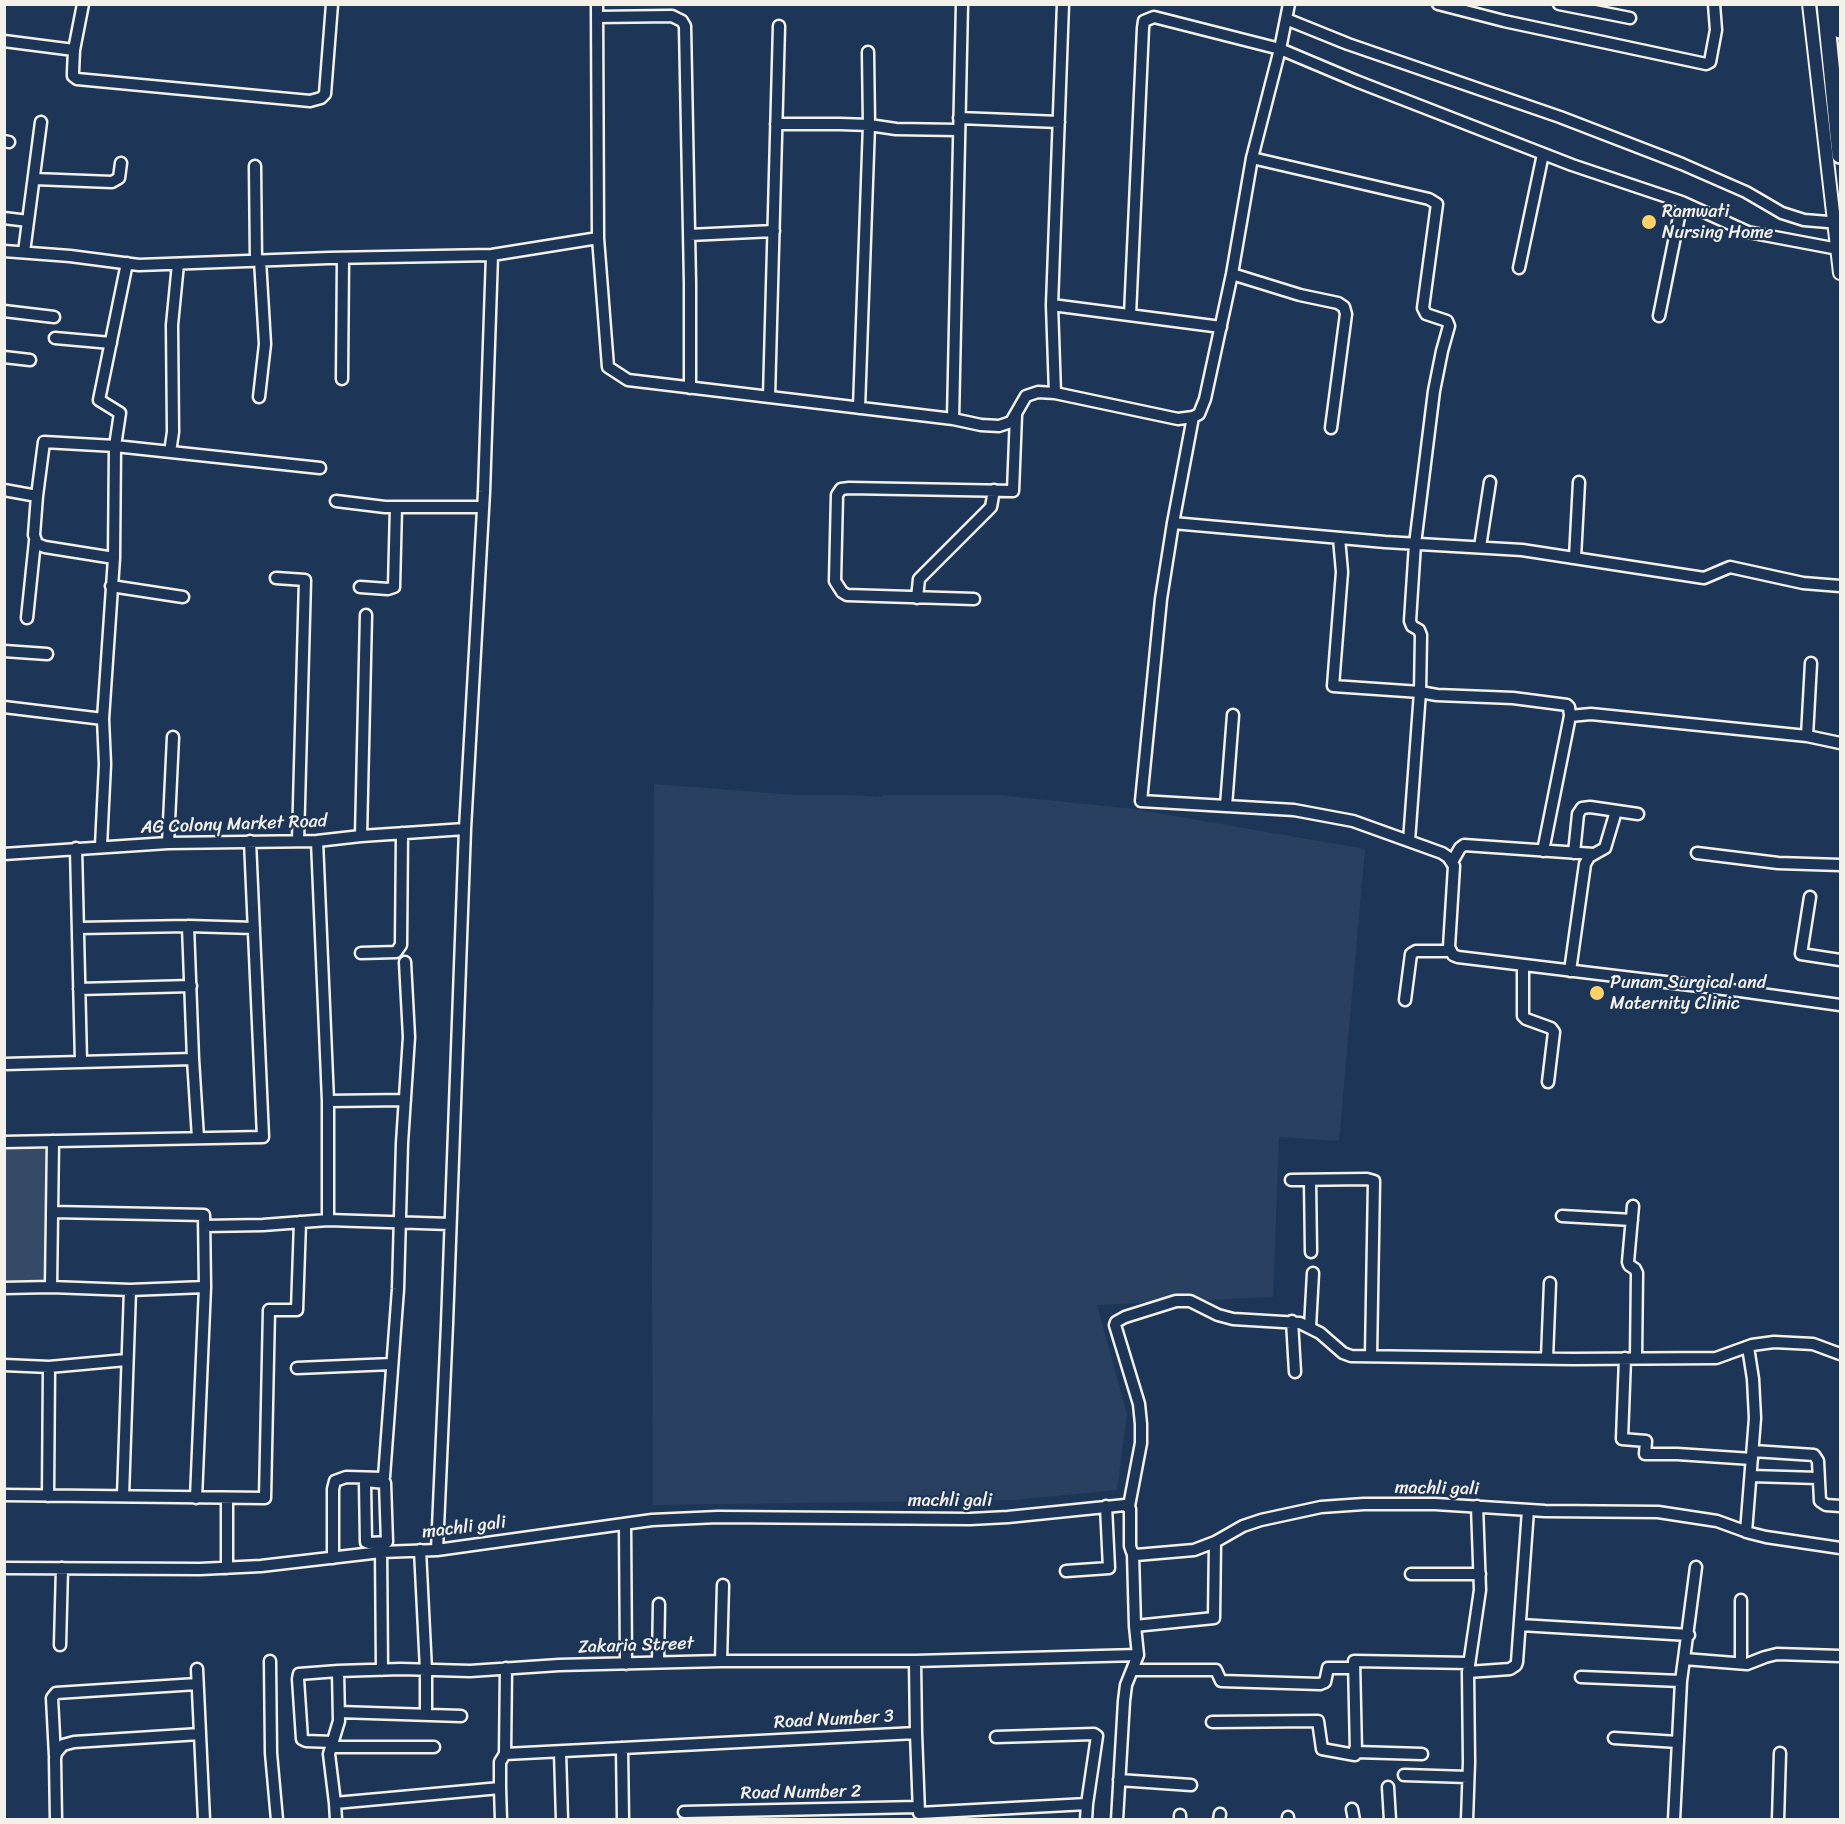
<!DOCTYPE html>
<style>
body{margin:0}
#map{position:relative;width:1845px;height:1824px;overflow:hidden;background:#1d3557;font-family:Sriracha,sans-serif}
canvas{display:block}
.frame{position:absolute;inset:0;border:6px solid #f4f1e8;pointer-events:none}
</style>
<div id="map">
<canvas width="1845" height="1824"></canvas>
<div class="frame"></div>
</div>
<script>
const ctx = document.querySelector('canvas').getContext('2d');
ctx.lineJoin = 'round';
function fill(path, color) { ctx.fillStyle = color; ctx.fill(path, 'evenodd'); }
const shape = rows => new Path2D(rows.map(r => 'M' + r).join(''));
function stroke(path, color, width, dash) { ctx.strokeStyle = color; ctx.lineWidth = width; ctx.lineCap = dash ? 'butt' : 'round'; ctx.setLineDash(dash || []); ctx.stroke(path); }
function label(font, color, halo, rows, align = 'center') {
  ctx.font = font + ' Sriracha,sans-serif'; ctx.lineWidth = 4.5; ctx.setLineDash([]); ctx.textBaseline = 'middle'; ctx.strokeStyle = halo; ctx.fillStyle = color; for (const [text, x, y, turn = 0] of rows) {
    ctx.save(); ctx.translate(x, y); ctx.rotate((+turn || 0) * Math.PI / 180); ctx.textAlign = isNaN(turn) ? turn : align; if (halo) ctx.strokeText(text, 0, 0); ctx.fillText(text, 0, 0); ctx.restore();
  }
}
const built = shape([
 [654,784,795,795,850,795,878,797,884,795,998,795,1134,809,1365,849,1339,1141,1279,1137,1273,1297,1097,1305,1127,1414,1117,1490,1014,1500,653,1505,652,1273]
]);
const green = shape([
 [4,1149,47,1149,48,1284,5,1284]
]);
const minor = shape([
 [83,4,74,50,73,72,73,76,77,79,310,101,321,98,325,94,332,4],
 [1438,4,1504,21,1706,64,1710,62,1716,30,1714,4],
 [1559,4,1630,18],
 [597,17,672,16,682,21,685,26,690,283,690,388],
 [1286,19,1348,44,1560,117,1682,164,1746,192,1782,213,1804,220,1840,223],
 [4,41,74,50],
 [959,118,1059,122],
 [776,124,840,124,869,125,896,129,958,130],
 [4,141,9,142],
 [1252,158,1429,199,1437,204,1423,308,1426,314,1447,321,1449,326,1442,351,1434,391,1415,544,1410,621,1412,626,1419,630,1421,635,1420,692,1409,841],
 [255,166,256,261],
 [34,179,112,182,119,178,121,163],
 [4,218,28,221],
 [689,235,774,231],
 [598,238,608,367,628,380,953,419,981,425,999,426,1011,422,1026,396,1038,392,1055,393,1178,419,1193,417,1199,414,1205,399,1232,274,1252,158,1280,49,1289,4],
 [4,251,70,256,139,265,329,258,492,255,598,238,597,4],
 [24,252,41,122],
 [1519,268,1543,154],
 [1232,274,1300,295,1338,303,1344,307,1346,314,1331,428],
 [1052,305,1221,327],
 [4,311,54,317],
 [1130,315,1143,28,1144,21,1154,17,1280,49,1356,81,1572,165,1682,202,1748,232,1838,249],
 [1659,316,1682,202],
 [55,338,111,343],
 [4,357,30,360],
 [342,379,343,258],
 [1055,393,1052,305,1063,4],
 [259,397,265,344,260,260],
 [769,397,779,26],
 [859,408,869,125,868,52],
 [1193,417,1173,523,1161,599,1141,801,1294,810,1353,821,1442,853,1448,857,1454,866,1449,947,1453,955,1458,957,1740,991,1840,1005],
 [953,419,962,4],
 [170,452,173,432,172,325,178,264],
 [4,490,37,496,44,442,115,446,320,468],
 [37,496,34,535,37,544,45,547,114,558],
 [336,501,385,507,483,507],
 [1173,523,1385,542,1522,550,1704,578,1730,567,1803,583,1840,586],
 [1339,538,1342,572,1333,686,1420,692,1437,695,1513,698,1567,705,1569,707,1570,716],
 [1480,547,1490,482],
 [1575,558,1579,482],
 [276,578,305,580,298,841],
 [111,586,183,597],
 [360,587,388,589,394,587,396,507],
 [917,598,919,579,991,507,994,490],
 [974,599,847,595,842,592,835,581,837,495,841,489,849,488,1013,491,1016,415],
 [27,618,35,541],
 [4,651,47,654],
 [4,707,103,719],
 [1807,736,1811,663],
 [1226,806,1233,715],
 [361,836,366,615],
 [317,841,328,1101,328,1220],
 [168,843,173,737],
 [101,846,105,764,103,719,114,558,115,446,120,413,99,400,127,263],
 [76,848,81,1062],
 [1543,851,1570,716,1591,714,1807,736,1840,743],
 [1574,853,1578,814,1582,808,1590,807,1638,814],
 [1697,853,1778,863,1840,865],
 [4,854,168,843,317,841,361,836,465,829],
 [1452,862,1460,848,1464,845,1594,854],
 [1810,897,1801,954,1840,960],
 [188,926,193,1059,198,1138],
 [78,928,188,926,254,928],
 [361,953,396,952,401,945,402,833],
 [1523,965,1523,1016,1526,1019,1551,1028,1554,1032,1548,1082],
 [1570,971,1585,864,1589,857,1605,848,1616,811],
 [79,989,191,986],
 [1405,1000,1411,954,1416,951,1450,951],
 [4,1064,193,1059],
 [328,1101,405,1100],
 [4,1142,263,1137,250,841],
 [1291,1180,1367,1179,1374,1181,1371,1356],
 [1310,1180,1311,1252],
 [1633,1206,1628,1262,1629,1265,1635,1269,1637,1273,1636,1358],
 [52,1212,204,1215,205,1287,196,1498],
 [1562,1216,1632,1220],
 [204,1226,263,1225,328,1220,450,1224],
 [51,1287,130,1290,205,1287],
 [4,1288,51,1287,53,1141],
 [1292,1321,1295,1372],
 [1310,1327,1313,1273],
 [1547,1358,1550,1283],
 [1625,1358,1622,1439,1646,1441,1645,1454,1677,1454,1752,1459],
 [4,1365,49,1367,126,1360],
 [297,1368,392,1364],
 [1753,1451,1814,1455,1818,1461,1820,1501,1826,1505,1840,1506],
 [1751,1476,1818,1478],
 [366,1481,385,1483,387,1542,369,1543,366,1542,365,1483,366,1481],
 [4,1495,265,1498,269,1310,297,1310,300,1222],
 [48,1496,49,1367],
 [123,1496,130,1290],
 [1129,1506,1141,1443,1141,1424,1139,1404,1115,1325,1116,1322,1125,1317,1176,1301,1190,1301,1218,1315,1233,1319,1300,1323,1320,1333,1343,1353,1351,1356,1573,1359,1716,1358,1752,1345,1774,1342,1813,1344,1840,1354],
 [625,1524,626,1664],
 [1746,1532,1755,1418,1753,1379,1748,1347],
 [381,1547,382,1670],
 [420,1550,426,1670,426,1715],
 [437,1550,447,1324,465,829,484,492,492,255],
 [333,1558,333,1489,335,1481,346,1477,383,1478,384,1477,398,1289,402,1143,409,1037,405,962],
 [4,1568,200,1569,261,1566,381,1552,437,1550,652,1520,718,1517,970,1519,1008,1517,1125,1505,1130,1509,1130,1546,1132,1552,1136,1555,1194,1550,1215,1542,1243,1526,1261,1520,1321,1507,1364,1504,1435,1504,1545,1511,1658,1512,1717,1521,1750,1533,1766,1537,1840,1548],
 [227,1568,227,1498],
 [1066,1571,1109,1568,1106,1506],
 [1411,1574,1480,1574],
 [1520,1625,1689,1635],
 [1135,1626,1214,1618,1215,1542],
 [60,1645,62,1568],
 [1684,1659,1696,1567],
 [270,1661,271,1753,277,1820],
 [721,1661,723,1585],
 [658,1662,659,1604],
 [1741,1663,1741,1600],
 [197,1669,204,1820],
 [1132,1670,1216,1670,1221,1681,1320,1684,1325,1682,1328,1668,1353,1668],
 [1468,1672,1510,1669,1516,1665,1517,1662,1528,1510],
 [1581,1677,1681,1681],
 [339,1712,461,1716],
 [1212,1722,1318,1721,1322,1749,1355,1755,1355,1749],
 [916,1733,915,1661,1138,1655],
 [996,1737,1094,1734,1097,1736,1087,1804,1086,1820],
 [1614,1738,1678,1742],
 [333,1742,306,1741,302,1739,298,1679,299,1674,338,1671,401,1669,470,1671,559,1665,721,1661,915,1661],
 [331,1747,434,1747],
 [622,1748,623,1820],
 [560,1752,562,1820],
 [505,1754,916,1733,919,1813,1087,1804],
 [1422,1754,1356,1752,1354,1661,1469,1663],
 [55,1756,52,1698,56,1693,197,1684],
 [1404,1775,1468,1777],
 [1119,1780,1191,1785],
 [1388,1787,1390,1820],
 [500,1788,501,1820],
 [335,1803,329,1754,339,1721,338,1671],
 [1352,1809,1354,1820],
 [684,1812,918,1807],
 [1288,1817,1288,1820],
 [56,1820,55,1759,56,1753,63,1745,74,1742,200,1734],
 [336,1820,335,1803,500,1788,500,1762,505,1754,506,1668],
 [1117,1820,1124,1701,1126,1685,1138,1655,1135,1626,1133,1554],
 [1180,1820,1180,1815],
 [1219,1820,1220,1814],
 [1467,1820,1469,1762,1468,1672,1480,1590,1477,1506],
 [1674,1820,1681,1681,1684,1659,1747,1664,1765,1657,1777,1654,1840,1656],
 [1778,1820,1780,1753]
]);
const major = shape([
 [1809,4,1840,273]
]);
const highway = shape([
 [1825,4,1840,155],
 [1838,4,1840,30]
]);
const markers = [
 [1649,222,8,"#ffd166"],
 [1597,993,8,"#ffd166"]
];
const poiNames = [
 ["Ramwati",1662,212],
 ["Nursing Home",1662,233],
 ["Punam Surgical and",1610,983],
 ["Maternity Clinic",1610,1004]
];
const streetNames = [
 ["AG Colony Market Road",234,825,-2],
 ["machli gali",1437,1489,1],
 ["machli gali",950,1501],
 ["machli gali",464,1528,-7],
 ["Zakaria Street",636,1646,-2],
 ["Road Number 3",834,1720,-3],
 ["Road Number 2",801,1793,-1]
];
fill(built, '#2a4060');
fill(green, '#354a67');
stroke(minor, '#f4f1e8', 15);
stroke(major, '#f4f1e8', 16);
stroke(highway, '#f4f1e8', 20);
stroke(minor, '#1d3557', 10);
stroke(major, '#1d3557', 12);
stroke(highway, '#1d3557', 15);
for (const [x, y, r, color] of markers) { const dot = new Path2D(); dot.arc(x, y, r, 0, 2 * Math.PI); ctx.fillStyle = color; ctx.fill(dot); stroke(dot, '#1d3557', 2); }
label('18px', '#f4f1e8', '#1d3557', poiNames, 'left');
label('18px', '#f4f1e8', '#1d3557', streetNames);
</script>
